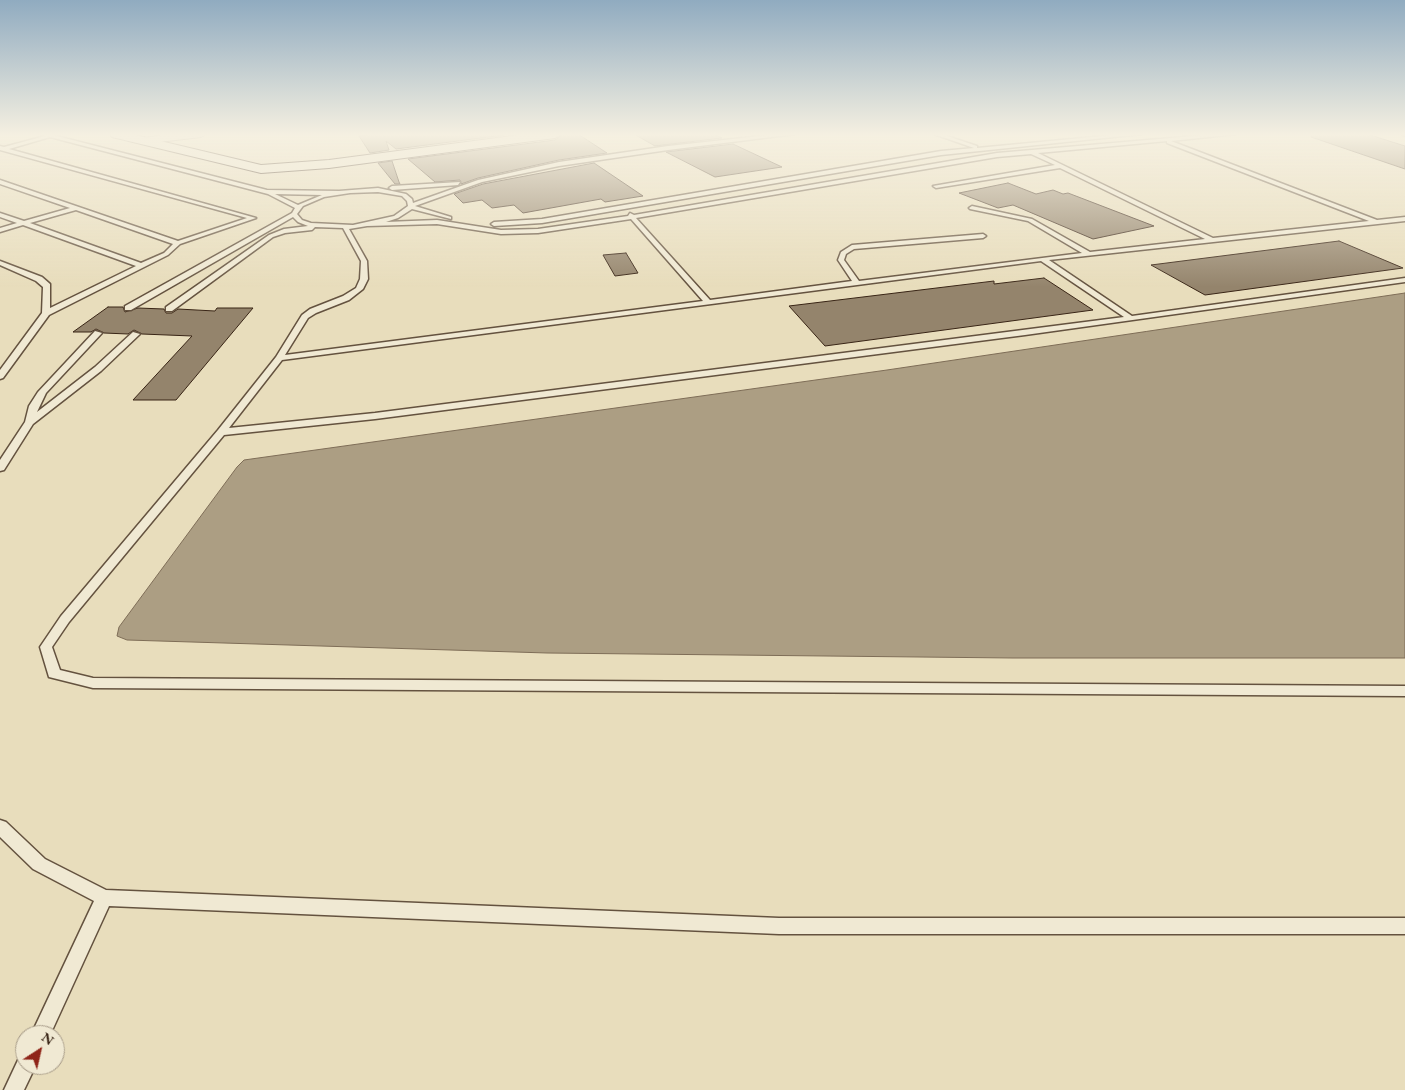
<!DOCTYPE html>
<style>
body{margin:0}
#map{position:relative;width:1405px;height:1090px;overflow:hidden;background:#e8ddbc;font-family:"EB Garamond",serif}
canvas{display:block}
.north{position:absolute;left:15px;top:1025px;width:50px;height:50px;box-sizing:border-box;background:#f0e9d3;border:1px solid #a69a87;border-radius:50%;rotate:35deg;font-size:14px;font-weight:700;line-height:20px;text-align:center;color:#382415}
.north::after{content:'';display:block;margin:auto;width:18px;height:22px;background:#8f2418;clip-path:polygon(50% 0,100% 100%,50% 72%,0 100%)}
</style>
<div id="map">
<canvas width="1405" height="1090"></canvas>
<div class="north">N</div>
</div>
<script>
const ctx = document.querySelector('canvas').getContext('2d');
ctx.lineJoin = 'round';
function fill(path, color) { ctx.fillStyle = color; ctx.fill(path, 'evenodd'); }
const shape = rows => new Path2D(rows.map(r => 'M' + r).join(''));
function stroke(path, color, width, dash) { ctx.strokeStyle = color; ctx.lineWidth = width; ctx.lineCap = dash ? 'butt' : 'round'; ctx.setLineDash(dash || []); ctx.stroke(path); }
const water = shape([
 [1405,293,1405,658,1012,658,547,653,127,640,117,636,119,627,237,467,244,460,887,370,1405,293]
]);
const building = shape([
 [377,134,512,134,396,149,386,141,389,150,370,153,359,136,377,134],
 [563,134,578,134,607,153,559,160,478,178,461,184,460,180,435,182,408,159,555,140,563,134],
 [634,134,713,134,722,138,655,146,634,134],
 [1312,134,1367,134,1405,146,1405,169,1311,137,1312,134],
 [733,144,782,167,715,177,666,152,733,144],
 [392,161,399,182,400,184,395,184,378,163,392,161],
 [594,163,643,196,605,202,601,199,523,213,514,205,492,208,482,200,463,203,454,194,483,184,594,163],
 [1008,183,1036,194,1053,190,1063,194,1068,193,1154,226,1093,239,1013,205,998,208,959,193,1008,183],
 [1339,241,1403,268,1205,295,1151,265,1339,241],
 [626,253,638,273,615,276,603,255,626,253],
 [1044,278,1093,310,825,346,789,306,994,281,994,284,1044,278],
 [108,307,123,307,125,312,138,308,164,309,166,313,172,313,178,309,215,311,217,308,253,308,176,400,133,400,192,336,142,334,134,330,128,334,104,333,96,329,91,332,73,332,108,307]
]);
const service = shape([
 [41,134,49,134,267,190,339,191,378,188,406,194,412,199,413,203,478,180,559,162,668,146,779,134,795,134,668,150,559,166,482,182,415,206,451,217,451,219,412,209,398,218,386,222,437,220,501,230,538,229,628,216,630,213,634,215,997,153,1217,134,1236,134,1171,141,1377,220,1405,217,1405,221,1049,260,1132,316,1405,278,1405,282,1025,335,375,419,224,435,69,622,52,647,60,670,93,678,1405,686,1405,696,93,688,49,677,40,647,61,616,218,430,276,357,302,315,310,309,343,296,356,288,360,279,361,261,343,228,315,227,312,230,285,233,273,237,172,311,166,311,166,307,269,235,284,229,308,226,298,222,293,217,131,310,125,310,125,306,292,213,295,208,268,194,50,137,9,149,256,218,180,244,168,255,49,315,3,378,0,379,0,370,42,313,43,287,36,281,0,265,0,261,42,277,50,284,50,308,136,266,23,225,0,232,0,228,17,223,0,217,0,213,24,221,70,208,0,184,0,180,178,241,247,218,0,150,0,146,4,147,45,136,41,134],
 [1167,141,1167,143,1369,221,1213,238,1038,153,1167,141],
 [1031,154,1055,165,933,186,936,188,1060,168,1205,239,1090,252,1032,219,972,206,969,208,970,209,1028,221,1082,253,859,281,844,260,846,254,854,249,983,238,986,236,983,234,852,245,841,252,838,260,852,281,710,300,636,218,997,157,1031,154],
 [378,192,402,196,407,201,408,206,394,216,353,225,311,223,302,220,297,214,303,206,324,197,350,193,378,192],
 [275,194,322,195,298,205,275,194],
 [76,210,173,244,164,253,141,263,30,223,76,210],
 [631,219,703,301,285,355,308,318,316,313,349,300,363,289,368,279,367,261,349,229,367,226,437,224,501,234,538,233,631,219],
 [1041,261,1124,317,375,413,229,428,282,360,1041,261],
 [934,134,941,134,977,146,977,148,1124,134,1142,134,941,155,542,223,494,226,491,224,494,222,542,219,941,151,974,148,934,134],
 [1402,134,1405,134,1405,135,1402,135,1402,134],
 [460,182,458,185,392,190,389,188,392,186,460,182],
 [95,331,102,333,46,393,37,412,95,367,133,332,140,334,101,371,33,424,4,470,0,471,0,460,25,422,29,406,38,392,95,331],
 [0,820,6,822,45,859,106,890,779,918,1405,918,1405,934,779,934,109,906,50,1035,31,1035,94,901,33,869,0,837,0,820],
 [25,1056,25,1065,36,1065,24,1090,4,1090,19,1058,25,1056]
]);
const minor = shape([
 [174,134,206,134,201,137,142,144,137,141,142,138,174,134]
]);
const secondary = shape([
 [110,134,131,134,261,165,329,160,527,134,561,134,555,138,329,168,261,173,112,137,110,134]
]);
fill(water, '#ac9e83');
stroke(water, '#7e6d57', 1);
fill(building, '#94846c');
stroke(building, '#382415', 1);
stroke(service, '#64523f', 3);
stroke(minor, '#64523f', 2);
stroke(secondary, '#382415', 2);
fill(service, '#f0e9d3');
fill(minor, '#f0e9d3');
fill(secondary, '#f0e9d3');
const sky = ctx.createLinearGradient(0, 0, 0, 287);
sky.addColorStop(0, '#90abc0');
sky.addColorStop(0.47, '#f5f0e1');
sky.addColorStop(1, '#f5f0e100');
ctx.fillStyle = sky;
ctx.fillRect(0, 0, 1405, 287);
</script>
